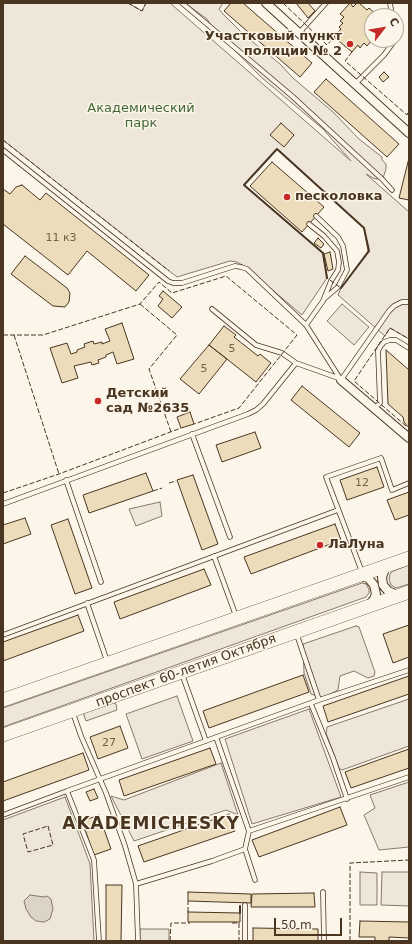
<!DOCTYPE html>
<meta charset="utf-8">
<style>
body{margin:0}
#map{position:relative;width:412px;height:944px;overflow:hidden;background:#fbf6e9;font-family:"DejaVu Sans",sans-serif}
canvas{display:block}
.frame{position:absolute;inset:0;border:4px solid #4a3520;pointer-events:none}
.north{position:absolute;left:364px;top:8px;width:40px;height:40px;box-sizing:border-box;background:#fbf6e9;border:1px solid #b4a999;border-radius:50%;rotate:59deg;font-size:11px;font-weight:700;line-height:16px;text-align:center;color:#4a3520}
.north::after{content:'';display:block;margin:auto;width:14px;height:18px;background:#c62828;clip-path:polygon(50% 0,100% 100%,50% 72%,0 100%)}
.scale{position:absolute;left:274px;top:918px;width:68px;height:18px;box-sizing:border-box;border:2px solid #4a3520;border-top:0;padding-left:5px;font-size:12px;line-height:14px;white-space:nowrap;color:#4a3520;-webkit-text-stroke:3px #fbf6e9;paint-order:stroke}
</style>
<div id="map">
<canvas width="412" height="944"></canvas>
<div class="frame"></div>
<div class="north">С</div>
<div class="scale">50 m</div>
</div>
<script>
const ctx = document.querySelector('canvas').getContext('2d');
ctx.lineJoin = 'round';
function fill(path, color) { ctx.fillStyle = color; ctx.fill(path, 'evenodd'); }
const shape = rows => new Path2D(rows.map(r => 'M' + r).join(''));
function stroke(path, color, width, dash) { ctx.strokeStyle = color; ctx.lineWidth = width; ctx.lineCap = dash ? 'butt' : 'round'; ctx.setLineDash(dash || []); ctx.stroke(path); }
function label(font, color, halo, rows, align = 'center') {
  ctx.font = font + ' "DejaVu Sans",sans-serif'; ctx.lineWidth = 3; ctx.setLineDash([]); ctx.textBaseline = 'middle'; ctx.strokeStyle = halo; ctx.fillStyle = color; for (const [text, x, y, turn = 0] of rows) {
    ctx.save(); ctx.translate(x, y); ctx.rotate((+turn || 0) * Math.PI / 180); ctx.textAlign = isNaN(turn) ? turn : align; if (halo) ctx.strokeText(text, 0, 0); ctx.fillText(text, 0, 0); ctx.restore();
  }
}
const green = shape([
 [3,3,128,3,142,11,146,3,170,3,351,161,323,129,261,77,212,27,207,19,185,3,223,3,219,9,222,13,243,34,280,64,293,78,333,112,359,139,382,157,382,160,386,164,386,169,383,178,377,179,373,178,366,174,409,212,409,339,390,328,385,336,338,295,341,288,368,251,364,228,277,149,244,185,323,253,327,278,302,315,244,266,237,262,230,261,177,277,3,140,3,3],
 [160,502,162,516,136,526,129,509,160,502],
 [409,565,409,584,396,588,391,585,389,579,390,574,393,571,409,565],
 [362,583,366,584,369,589,369,593,366,597,3,727,3,708,362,583],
 [356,626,359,627,375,672,374,676,368,678,354,671,340,676,338,690,323,698,311,694,304,673,303,644,356,626],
 [177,696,193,741,142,759,126,714,177,696],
 [409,699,409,746,342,770,339,768,326,733,327,727,409,699],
 [309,709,341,797,252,824,225,739,309,709],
 [221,763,238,815,226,810,134,841,111,796,124,800,221,763],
 [409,782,409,847,379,850,364,815,375,808,370,795,409,782],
 [65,797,90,864,94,941,3,941,3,820,65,797],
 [360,872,377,873,377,905,360,905,360,872],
 [382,872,409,872,409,906,381,905,382,872]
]);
const parking = shape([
 [342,304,369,327,354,345,327,321,342,304],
 [113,702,116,704,117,710,86,721,84,716,84,713,113,702],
 [140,929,169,929,169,941,139,941,140,929]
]);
const water = shape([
 [30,895,44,897,47,896,51,899,53,909,50,919,44,922,36,921,31,917,26,909,24,901,30,895]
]);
const building = shape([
 [231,3,243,3,312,63,300,77,224,11,231,3],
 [296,3,308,3,315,11,308,18,296,3],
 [350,3,353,7,357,3,359,3,367,10,369,8,377,15,372,16,372,40,379,40,375,45,371,41,367,46,364,43,360,48,358,45,352,52,334,37,341,29,339,27,343,23,340,21,344,17,340,14,350,3],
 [384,72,389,77,383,82,379,77,384,72],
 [326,79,399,144,387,157,314,92,326,79],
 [281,123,294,135,284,147,270,135,281,123],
 [409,158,409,200,399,198,409,158],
 [272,162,324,207,302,232,250,186,272,162],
 [22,185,40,200,46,193,149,275,136,291,87,251,68,275,3,224,3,189,10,194,16,187,22,185],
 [318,238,324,244,321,248,314,243,318,238],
 [330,252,333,269,328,271,324,254,330,252],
 [25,256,67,288,70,293,69,302,65,307,53,306,11,274,25,256],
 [163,291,182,307,172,318,158,306,163,299,159,296,163,291],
 [122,323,134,359,117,364,113,352,106,355,106,357,98,360,99,363,92,365,91,362,74,366,78,378,62,383,50,348,67,343,71,354,77,352,77,350,85,347,84,344,93,341,94,344,102,342,102,344,110,341,105,329,122,323],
 [224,326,236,335,234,337,258,356,260,354,271,363,256,382,209,345,224,326],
 [209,345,227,359,199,394,180,379,209,345],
 [386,350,409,370,409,428,404,422,403,417,388,404,386,350],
 [302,386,360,433,349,447,291,400,302,386],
 [190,412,194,424,181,428,177,417,190,412],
 [255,432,261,448,222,462,216,445,255,432],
 [377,467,384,487,347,500,340,480,377,467],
 [146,473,153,491,89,513,83,495,146,473],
 [193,475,218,544,202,550,177,480,193,475],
 [409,492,409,515,395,520,387,500,409,492],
 [25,518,31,534,3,544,3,525,25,518],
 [68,519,92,588,75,594,51,525,68,519],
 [335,524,341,540,251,574,244,557,335,524],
 [204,569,211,585,120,619,114,602,204,569],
 [78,615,84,631,3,661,3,642,78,615],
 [409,625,409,657,393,663,383,634,409,625],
 [303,675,309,692,209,728,203,711,303,675],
 [409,676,409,694,328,722,323,706,409,676],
 [120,726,128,748,98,759,90,737,120,726],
 [210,748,216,764,124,796,119,780,210,748],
 [409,749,409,768,351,788,345,772,409,749],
 [83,753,89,770,3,801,3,782,83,753],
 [94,789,98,798,90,801,86,792,94,789],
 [340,807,347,825,259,857,252,840,340,807],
 [229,814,235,831,144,862,138,846,229,814],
 [99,815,111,849,94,855,82,821,99,815],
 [106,885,122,885,121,941,106,941,106,885],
 [188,892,251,894,251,903,188,901,188,892],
 [314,893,315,907,251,907,252,894,314,893],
 [188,912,240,913,240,922,188,922,188,912],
 [360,921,409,922,409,938,389,937,389,941,375,941,375,937,359,937,360,921],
 [253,928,318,929,318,941,253,941,253,928]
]);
const lane = shape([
 [182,3,292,96,382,179,392,190],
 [390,3,392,16],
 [299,33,326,3],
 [355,84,384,55,395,40],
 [3,150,168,281,173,283,182,283,235,266,241,267,247,269,306,325,341,380],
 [316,216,338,237,343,246,347,270,338,287,324,299],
 [212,309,256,345,282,353,296,363],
 [306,325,323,301,331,281,338,270,339,262,337,251,324,236,309,224],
 [341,380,389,311,394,306,402,302,409,302],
 [375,408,380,403,378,351,380,347,384,342,390,340,396,340,409,348],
 [192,434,230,537],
 [66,480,101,582],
 [3,504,248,414,256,410,263,404,296,363,341,379],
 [214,556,236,616],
 [362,572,326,477,381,458,392,490,409,483],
 [87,603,107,661],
 [3,635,338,510],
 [297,635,319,700],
 [182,674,206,741],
 [311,704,333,758,347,799],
 [73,713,81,736,106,793,125,846,136,884,138,941],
 [216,737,249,831,409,777],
 [67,791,319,700,409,670],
 [3,815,67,791,94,860,99,941],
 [245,849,255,880],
 [136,884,212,861,245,849,249,831],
 [323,892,324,941],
 [245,905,245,941]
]);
const street = shape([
 [266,3,409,133],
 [341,380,409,438],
 [388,566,385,569,382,577,383,585,388,591,395,594,399,594],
 [360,576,368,578,374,585,376,594,374,599,369,605]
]);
const primary = shape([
 [3,700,409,558],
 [3,735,409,592]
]);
const fence = shape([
 [128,3,142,11,146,3],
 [283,3,327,45,334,37],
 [352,52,345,61,407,115,409,110],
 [3,140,169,271],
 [277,149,364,228,369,251,341,288,327,278,323,253,244,185,277,149],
 [140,304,177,335,149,369,171,432],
 [3,335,43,335,140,304,159,282,172,293,226,276,297,335,239,408,194,424],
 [14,335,59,474],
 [406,426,354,381,390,328,409,339],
 [169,483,176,481],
 [153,491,162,488],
 [3,493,59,474,181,428],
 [48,826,53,845,28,852,23,834,48,826],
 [188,912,188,901],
 [232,923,239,923,239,941],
 [170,941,171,923,190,923],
 [350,941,350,863,409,860]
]);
const wall = shape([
 [327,278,323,253,244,185,277,149,364,228,369,251,341,288],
 [240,913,240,906]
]);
const markers = [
 [350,44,4,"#c62828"],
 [287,197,4,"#c62828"],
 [98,401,4,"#c62828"],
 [320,545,4,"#c62828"]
];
const numberNames = [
 ["11 к3",61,238],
 ["5",232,349],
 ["5",204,369],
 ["12",362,483],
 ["27",109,743]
];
const poiNames = [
 ["Участковый пункт",342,37,"right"],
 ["полиции № 2",342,52,"right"],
 ["песколовка",295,197],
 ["Детский",106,394],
 ["сад №2635",106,409],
 ["ЛаЛуна",328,545]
];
const parkNames = [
 ["Академический",141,109],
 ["парк",141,124]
];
const streetNames = [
 ["проспект 60-летия Октября",186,671,-20]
];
const districtNames = [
 ["AKADEMICHESKY",151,825]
];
fill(green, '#ede6d9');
stroke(green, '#887966', 1);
fill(parking, '#ede7d9');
stroke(parking, '#887966', 1);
fill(water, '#dcd4c6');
stroke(water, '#887966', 1);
fill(building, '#ecdcbc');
stroke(building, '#4a3520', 1);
stroke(lane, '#4a3520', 5.5);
stroke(street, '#4a3520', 10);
stroke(primary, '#4a3520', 14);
stroke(lane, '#fbf6e9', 4);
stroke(street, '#fbf6e9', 8);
stroke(primary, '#fbf6e9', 13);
stroke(fence, '#4a3520', 1, [5, 2]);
stroke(wall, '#4a3520', 2);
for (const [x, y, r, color] of markers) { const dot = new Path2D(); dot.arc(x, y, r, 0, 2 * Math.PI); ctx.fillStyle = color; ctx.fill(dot); stroke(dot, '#fbf6e9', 1.5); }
label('11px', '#725f47', null, numberNames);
label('bold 13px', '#4a3520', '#fbf6e9', poiNames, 'left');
label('13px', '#436837', '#fbf6e9', parkNames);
label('13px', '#4a3520', '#fbf6e9', streetNames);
ctx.letterSpacing = '1px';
label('bold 17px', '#4a3520', '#fbf6e9', districtNames);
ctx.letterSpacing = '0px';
</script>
